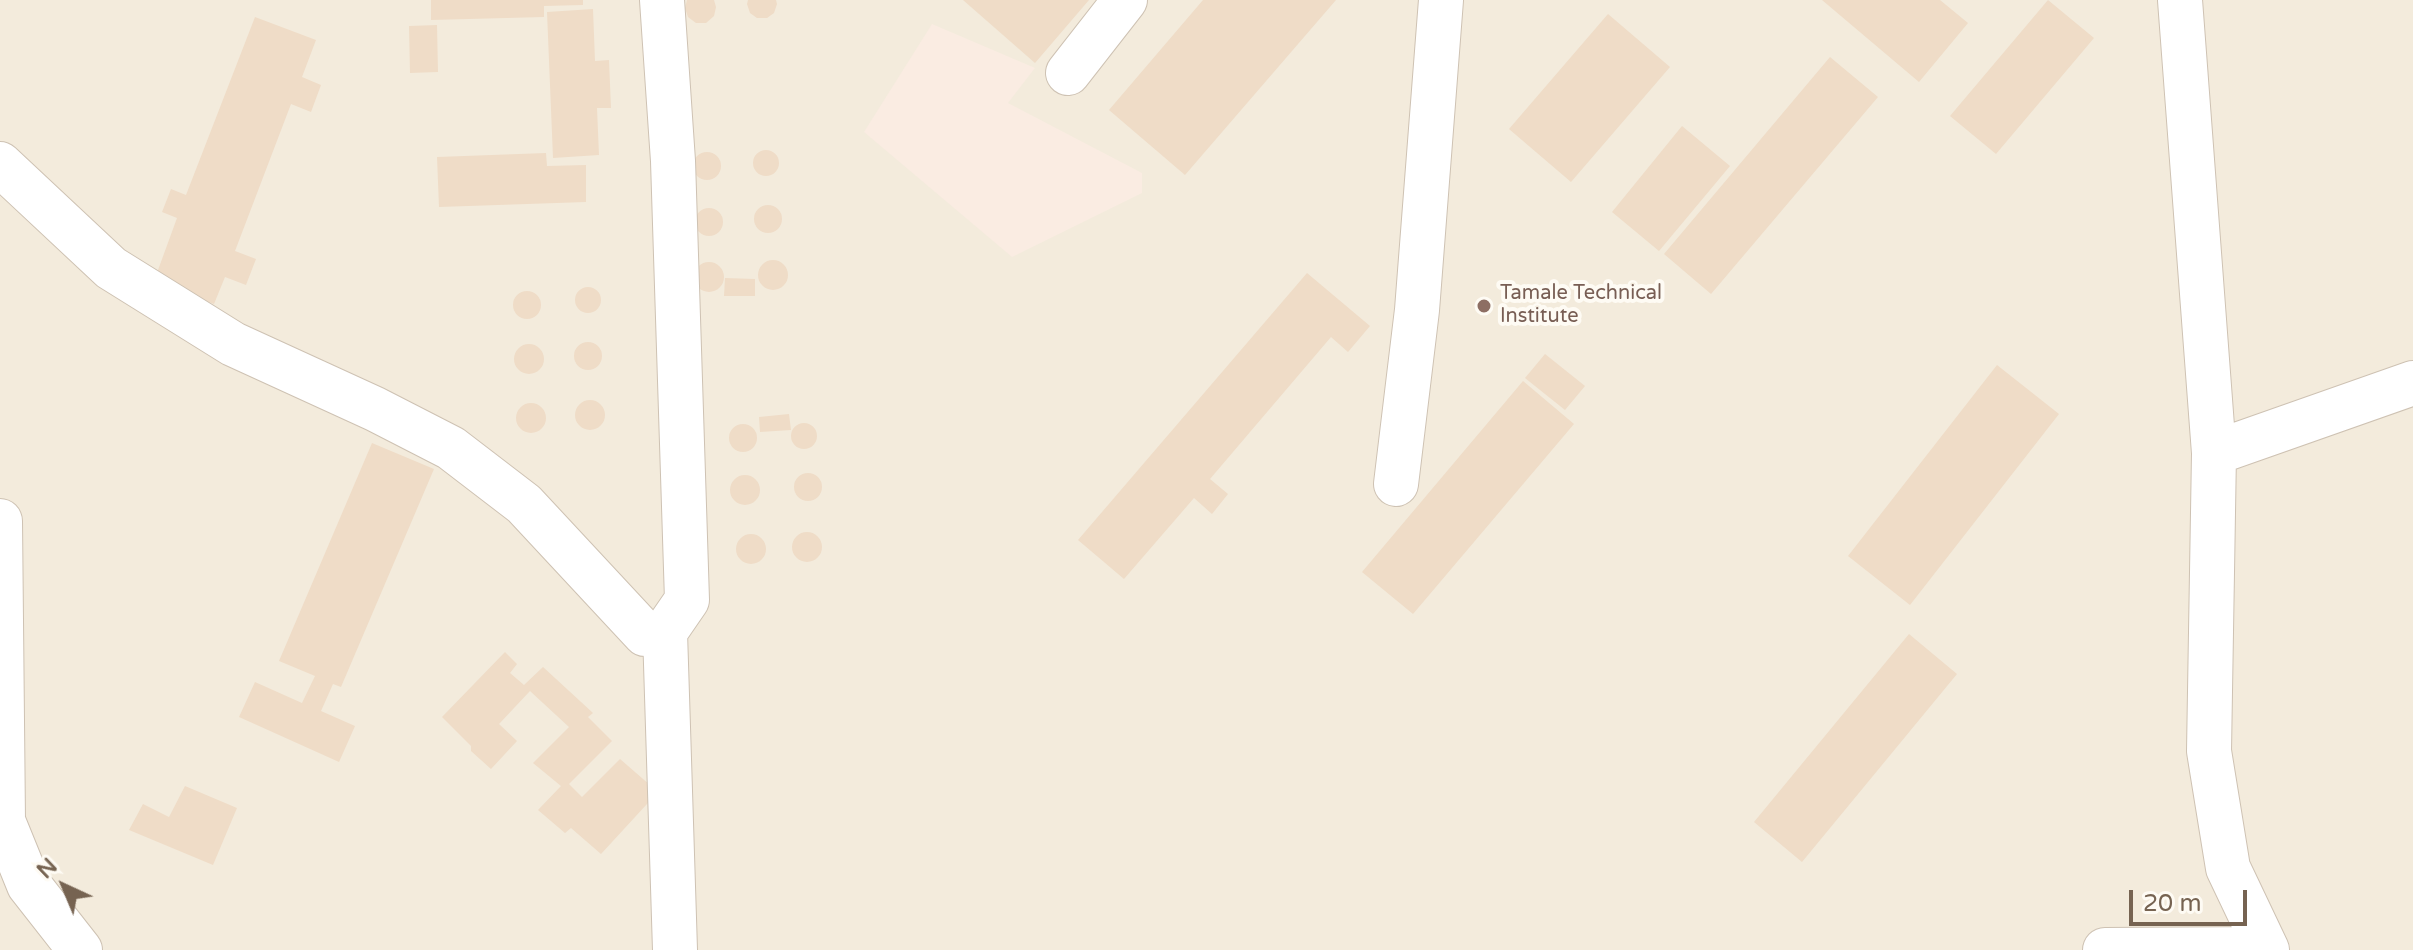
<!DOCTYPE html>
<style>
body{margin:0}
#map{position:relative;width:2413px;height:950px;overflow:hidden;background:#fbf8ed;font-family:"Varela Round",sans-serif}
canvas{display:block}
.north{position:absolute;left:24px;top:846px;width:80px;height:80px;-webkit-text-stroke:6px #fefbf4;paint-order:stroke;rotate:316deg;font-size:22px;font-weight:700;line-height:32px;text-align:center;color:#766351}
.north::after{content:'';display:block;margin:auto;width:28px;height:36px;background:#766351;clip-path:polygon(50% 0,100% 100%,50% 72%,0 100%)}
.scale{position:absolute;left:2129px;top:890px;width:118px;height:36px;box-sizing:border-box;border:4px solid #766351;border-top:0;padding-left:10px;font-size:24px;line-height:28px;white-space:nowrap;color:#766351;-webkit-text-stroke:6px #fefbf4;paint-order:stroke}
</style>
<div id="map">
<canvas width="2413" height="950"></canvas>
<div class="north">N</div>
<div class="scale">20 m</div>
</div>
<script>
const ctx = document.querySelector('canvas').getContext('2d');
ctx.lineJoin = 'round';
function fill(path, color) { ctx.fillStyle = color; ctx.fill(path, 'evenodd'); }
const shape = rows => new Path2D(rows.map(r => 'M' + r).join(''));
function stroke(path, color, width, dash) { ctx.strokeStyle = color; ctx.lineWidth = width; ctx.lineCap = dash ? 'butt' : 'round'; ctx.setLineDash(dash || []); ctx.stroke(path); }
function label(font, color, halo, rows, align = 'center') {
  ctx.font = font + ' "Varela Round",sans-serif'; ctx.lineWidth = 8; ctx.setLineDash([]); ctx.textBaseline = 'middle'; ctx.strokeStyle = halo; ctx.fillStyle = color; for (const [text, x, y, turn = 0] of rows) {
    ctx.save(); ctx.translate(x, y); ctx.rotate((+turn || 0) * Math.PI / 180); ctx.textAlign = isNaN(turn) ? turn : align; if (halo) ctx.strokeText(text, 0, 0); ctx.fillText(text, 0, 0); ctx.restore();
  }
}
const residential = shape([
 [0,0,2413,0,2413,950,0,950]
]);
const commercial = shape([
 [932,24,1035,68,1008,103,1142,173,1142,193,1012,257,864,132]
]);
const building = shape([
 [431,0,583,0,583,5,544,6,544,17,431,20],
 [687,0,714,0,716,7,714,16,706,23,696,23,688,17,685,8],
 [748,0,776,0,777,4,774,13,767,18,757,18,750,13,747,4],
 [963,0,1089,0,1035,63],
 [1203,0,1336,0,1185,175,1109,110],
 [1822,0,1940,0,1968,23,1919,82],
 [2048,0,2094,38,1996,154,1950,116],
 [593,9,595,61,609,60,611,108,597,108,599,155,553,158,547,12],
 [1608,14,1670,67,1571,182,1509,129],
 [255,17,316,40,302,77,321,85,311,112,291,104,235,251,256,259,246,285,225,277,214,304,154,281,177,218,162,212,171,189,186,195],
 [437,25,438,72,410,73,409,26],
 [1830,57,1878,97,1711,294,1664,254],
 [1682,126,1730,166,1659,251,1612,212],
 '753 163a13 13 0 1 1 26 0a13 13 0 1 1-26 0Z',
 '693 166a14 14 0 1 1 28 0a14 14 0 1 1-28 0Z',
 [546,153,547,166,586,165,586,202,439,207,437,157],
 '754 219a14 14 0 1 1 28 0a14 14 0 1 1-28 0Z',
 '695 222a14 14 0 1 1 28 0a14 14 0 1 1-28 0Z',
 '758 275a15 15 0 1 1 30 0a15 15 0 1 1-30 0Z',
 '694 277a15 15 0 1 1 30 0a15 15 0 1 1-30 0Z',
 [1307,273,1370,326,1348,352,1331,337,1210,479,1228,494,1212,514,1194,498,1124,579,1078,540],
 [725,278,755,279,755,296,724,296],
 '575 300a13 13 0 1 1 26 0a13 13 0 1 1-26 0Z',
 '513 305a14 14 0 1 1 28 0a14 14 0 1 1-28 0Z',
 '574 356a14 14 0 1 1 28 0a14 14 0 1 1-28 0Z',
 '514 359a15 15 0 1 1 30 0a15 15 0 1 1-30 0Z',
 [1545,354,1585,386,1565,410,1525,378],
 [1997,365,2059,414,1910,605,1848,556],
 [1523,381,1574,424,1413,614,1362,572],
 '575 415a15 15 0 1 1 30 0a15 15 0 1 1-30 0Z',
 '516 418a15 15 0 1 1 30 0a15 15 0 1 1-30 0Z',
 [789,414,791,430,760,432,759,417],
 '791 436a13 13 0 1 1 26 0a13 13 0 1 1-26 0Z',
 '729 438a14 14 0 1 1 28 0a14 14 0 1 1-28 0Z',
 [372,443,434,469,341,687,333,684,321,711,355,726,339,762,239,717,255,682,302,703,315,676,279,661],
 '794 487a14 14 0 1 1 28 0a14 14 0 1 1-28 0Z',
 '730 490a15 15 0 1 1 30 0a15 15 0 1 1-30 0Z',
 '792 547a15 15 0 1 1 30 0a15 15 0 1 1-30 0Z',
 '736 549a15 15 0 1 1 30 0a15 15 0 1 1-30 0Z',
 [1909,634,1957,674,1802,862,1754,822],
 [505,652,517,664,510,673,524,685,543,667,593,713,588,717,612,741,569,784,582,797,620,759,658,792,601,854,571,828,565,833,538,810,561,786,533,763,569,727,530,691,499,724,517,741,491,769,471,751,471,746,442,717],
 [185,786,237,808,213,865,129,830,143,804,169,817]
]);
const minor = shape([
 [662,0,673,161,687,600,665,632,675,950],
 [2180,0,2214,453,2209,751,2228,868,2267,950],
 [1068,73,1125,0],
 [0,164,111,268,233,344,375,409,451,448,524,504,645,634,665,632],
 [2214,453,2413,383],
 [1396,484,1417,310,1441,0],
 [0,521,3,821,29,885,80,950],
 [2105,950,2266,949]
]);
const markers = [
 [1484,306,8,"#8d6e63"]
];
const educationNames = [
 ["Tamale Technical",1500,294],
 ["Institute",1500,317]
];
fill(residential, '#f3ebdc');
fill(commercial, '#faece2');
fill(building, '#efdcc7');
stroke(minor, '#cec2b3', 46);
stroke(minor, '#fff', 44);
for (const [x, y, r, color] of markers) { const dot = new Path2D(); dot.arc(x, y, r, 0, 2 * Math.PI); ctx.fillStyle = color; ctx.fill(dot); stroke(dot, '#fefbf4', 3); }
label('20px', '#785e54', '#fefbf4', educationNames, 'left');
</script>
